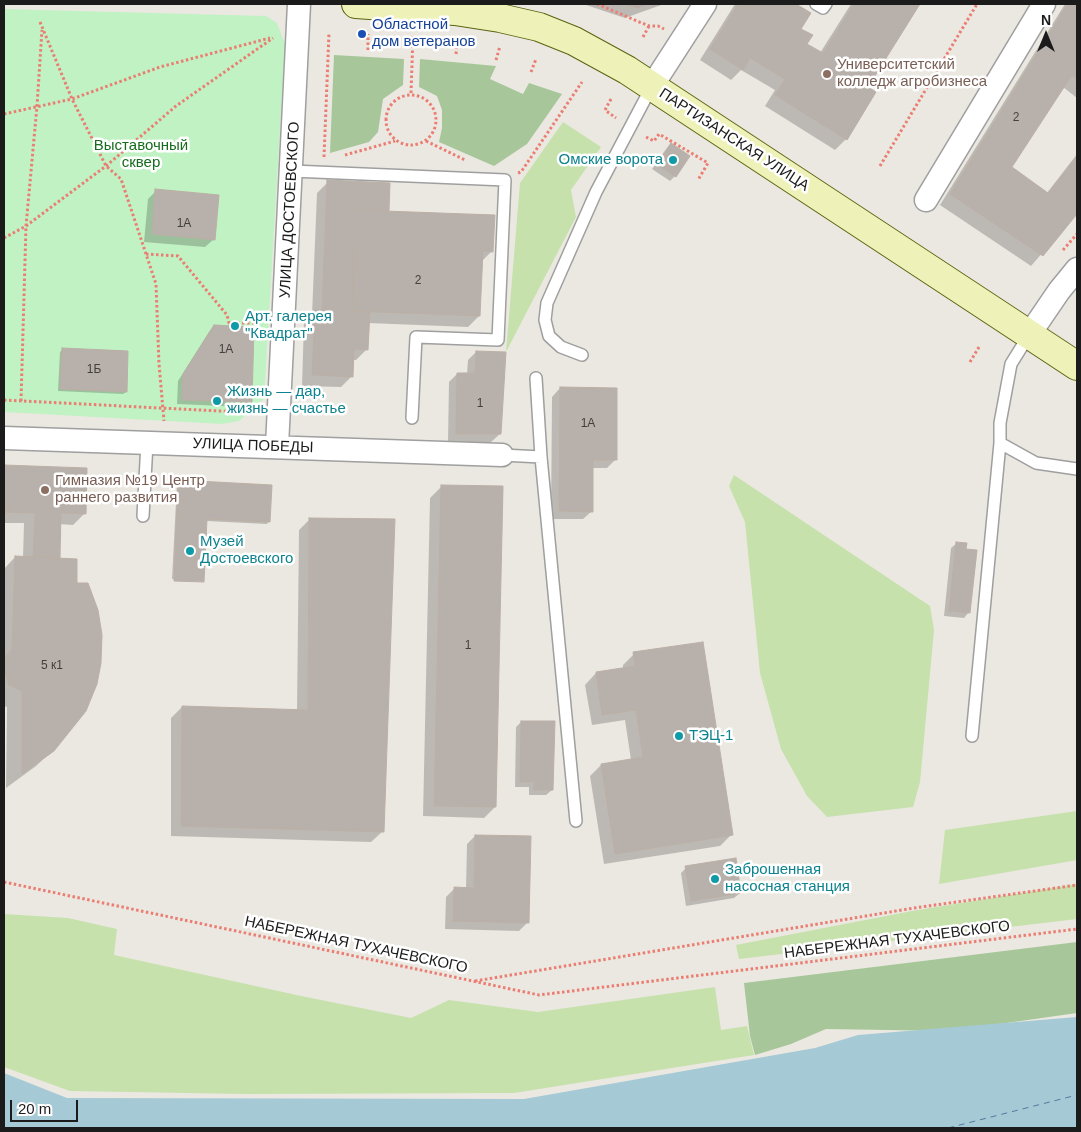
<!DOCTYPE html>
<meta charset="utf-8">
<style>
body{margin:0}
#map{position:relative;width:1081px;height:1132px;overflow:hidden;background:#ebe8e1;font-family:Arial,sans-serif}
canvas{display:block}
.frame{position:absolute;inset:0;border:5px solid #1b1b1b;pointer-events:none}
.north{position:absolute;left:1021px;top:10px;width:50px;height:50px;-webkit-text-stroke:4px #fff;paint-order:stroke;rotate:0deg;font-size:14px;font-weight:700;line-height:20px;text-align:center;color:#1b1b1b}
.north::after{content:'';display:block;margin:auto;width:18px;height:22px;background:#1b1b1b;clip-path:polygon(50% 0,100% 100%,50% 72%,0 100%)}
.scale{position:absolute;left:10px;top:1100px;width:68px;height:22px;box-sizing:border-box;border:2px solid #1b1b1b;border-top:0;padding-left:6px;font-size:15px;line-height:18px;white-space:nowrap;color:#1b1b1b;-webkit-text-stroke:4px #fff;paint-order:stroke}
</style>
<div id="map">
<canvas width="1081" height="1132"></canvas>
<div class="frame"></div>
<div class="north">N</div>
<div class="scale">20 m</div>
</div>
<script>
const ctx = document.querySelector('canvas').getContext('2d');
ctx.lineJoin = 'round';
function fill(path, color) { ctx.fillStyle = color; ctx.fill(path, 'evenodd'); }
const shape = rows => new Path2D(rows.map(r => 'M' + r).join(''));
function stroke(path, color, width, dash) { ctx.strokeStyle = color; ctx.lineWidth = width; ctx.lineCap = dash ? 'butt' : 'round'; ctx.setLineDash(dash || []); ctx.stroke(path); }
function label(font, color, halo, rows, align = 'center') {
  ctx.font = font + ' Arial,sans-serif'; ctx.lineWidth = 5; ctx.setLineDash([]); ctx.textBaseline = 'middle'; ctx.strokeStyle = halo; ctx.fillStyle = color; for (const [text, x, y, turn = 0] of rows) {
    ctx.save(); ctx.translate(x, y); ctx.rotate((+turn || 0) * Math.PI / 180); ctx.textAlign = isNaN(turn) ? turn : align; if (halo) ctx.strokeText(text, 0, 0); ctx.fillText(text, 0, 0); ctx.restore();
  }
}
const grass = shape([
 [563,122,601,147,571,190,576,217,506,352,520,183],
 [734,475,930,606,934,630,920,782,913,807,827,817,807,796,781,749,760,673,745,522,729,486],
 [1077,811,1077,860,939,884,945,830],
 [1077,884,1077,919,739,959,736,945,912,911],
 [4,914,68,918,117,929,114,955,301,996,411,1018,449,1000,538,1012,715,987,721,1030,747,1026,754,1055,514,1093,246,1094,70,1091,4,1067]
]);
const forest = shape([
 [334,55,404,59,403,85,383,99,378,132,369,142,330,153],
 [420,59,496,66,490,79,523,94,529,83,562,94,527,144,494,166,439,142,442,128,442,110,437,96,419,87],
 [1077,942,1077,1013,950,1031,826,1029,791,1044,755,1055,750,1036,744,983]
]);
const park = shape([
 [4,9,266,16,277,23,285,44,264,399,239,421,222,424,4,412]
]);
const water = shape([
 [1077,1017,1077,1128,4,1128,4,1073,67,1098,524,1099,815,1048,858,1035]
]);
const shadow = shape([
 [583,4,664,4,625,18],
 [735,4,794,4,809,13,800,29,806,44,820,53,851,4,918,4,866,88,846,139,835,150,765,106,775,90,741,70,731,80,700,60],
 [1065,4,1077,4,1077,98,1063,87,1011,167,1047,193,1077,154,1077,213,1031,266,940,205],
 [671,144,675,176,670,181,652,169],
 [328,182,389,184,388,212,492,251,481,262,479,316,468,327,368,323,367,349,356,360,353,360,352,376,341,387,302,386,304,322,312,315,317,193],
 [156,191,214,239,205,247,144,242,148,199],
 [215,327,250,401,245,407,177,404,178,381,209,332],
 [62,350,126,392,123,394,58,391,60,352],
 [476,352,500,434,491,442,448,442,449,382,457,374,467,374,468,360],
 [560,388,615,460,607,468,592,468,592,511,583,519,551,519,552,397],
 [4,466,86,469,84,514,73,525,59,524,58,557,57,559,53,750,36,766,6,788,7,707,4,706,4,569,15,557,23,558,24,523,4,523],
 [179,481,269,521,267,524,206,521,202,582,202,581,172,579,177,483],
 [441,487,495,807,484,818,423,816,430,498],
 [310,519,383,831,371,842,171,836,171,718,182,707,297,711,299,530],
 [957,543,969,612,964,618,944,616,951,548],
 [634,654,731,835,720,846,604,864,590,776,601,765,631,760,625,720,592,725,585,685,596,673,623,669,623,665],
 [521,722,552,790,546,795,529,795,529,787,515,787,516,727],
 [475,836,527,923,519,931,445,929,446,897,454,889,466,889,467,844],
 [686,868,740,893,734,898,686,906,681,873]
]);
const ferry = shape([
 [948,1128,1077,1095]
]);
const building = shape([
 [625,4,648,4,637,8,625,4],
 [738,4,796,4,811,13,801,29,813,35,807,44,823,53,854,4,920,4,868,87,876,92,847,140,775,95,785,79,750,58,743,70,710,49,738,4],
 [1068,4,1077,4,1077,17,1065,8,1068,4],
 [1065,8,1077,17,1077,79,1072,75,1012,167,1048,193,1077,156,1077,214,1043,256,950,194,1065,8],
 [671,143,690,156,676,177,656,164,671,143],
 [327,180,390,183,389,211,356,210,352,311,370,312,368,350,354,349,353,377,312,375,315,310,322,310,327,180],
 [155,189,219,195,215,240,152,234,155,189],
 [356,210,495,215,493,252,483,251,480,316,352,311,356,210],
 [214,325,254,327,252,402,182,400,183,374,214,325],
 [62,348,128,351,127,392,60,389,62,348],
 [476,351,506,352,501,434,456,434,457,373,475,373,476,351],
 [560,387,617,388,617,460,593,460,593,512,559,511,560,387],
 [4,465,87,468,86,514,61,513,60,558,33,557,35,513,4,512,4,465],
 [178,480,272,485,270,522,207,519,204,582,174,581,178,480],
 [441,485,503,486,496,807,434,806,441,485],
 [309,518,395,519,384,832,181,826,182,706,308,710,309,518],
 [956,542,967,543,966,549,977,550,970,613,949,611,956,542],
 [15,556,77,559,77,583,88,583,98,610,102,635,101,663,97,684,86,711,54,751,22,774,22,691,9,685,4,669,5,657,12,649,15,556],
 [703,642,733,835,615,854,601,764,643,757,636,710,602,715,596,672,635,666,633,652,703,642],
 [521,721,555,721,553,790,534,790,534,782,520,782,521,721],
 [475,835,531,836,529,923,453,921,454,887,474,888,475,835],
 [736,858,741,893,691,901,685,866,736,858]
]);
const path = shape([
 [597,4,649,26,658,26,664,29],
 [40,22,72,99,106,166,121,179,156,284,159,364,164,421],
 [643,37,649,26],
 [368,50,368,34],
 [456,54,458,38],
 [496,60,500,46],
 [531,72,536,59],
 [411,93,413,36],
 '386 120a25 25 0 1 1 50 0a25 25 0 1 1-50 0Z',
 [611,99,605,110,616,118],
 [4,114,72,99,160,67,270,38],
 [646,137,654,141,659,134,708,163,698,180],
 [426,141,465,160],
 [345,155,395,141],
 [324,157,329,33],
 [880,166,977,4],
 [518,173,521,172,582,82],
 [4,238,26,226,106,166,176,106,273,38],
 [1063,250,1077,234],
 [146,254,178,256,227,315,229,323,261,323],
 [970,362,979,347],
 [4,400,258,413],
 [21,401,26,226,37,106,42,30],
 [4,882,539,995,1077,929],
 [475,981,914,908,1077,885]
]);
const lane = shape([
 [816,4,823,8,826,4],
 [292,171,505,180,498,340,416,337,412,418],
 [1029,335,1011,364,1000,423,1000,443,1036,463,1077,469],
 [582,355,561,347,549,336,545,320,547,303,596,192,652,86],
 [536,378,541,457,576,821],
 [502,455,541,457],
 [143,516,147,443],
 [972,736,1000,443]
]);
const street = shape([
 [652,86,705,4],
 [926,200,1044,4],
 [1029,335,1059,291,1077,269],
 [4,438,502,455],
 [277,446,299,4]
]);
const secondary = shape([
 [356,4,455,11,500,18,539,27,574,41,627,70,1077,366]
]);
const markers = [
 [362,34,5,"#1a4fb4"],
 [827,74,5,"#8d6e63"],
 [673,160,5,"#0f9aa8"],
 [235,326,5,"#0f9aa8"],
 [217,401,5,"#0f9aa8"],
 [45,490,5,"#8d6e63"],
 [190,551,5,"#0f9aa8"],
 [679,736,5,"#0f9aa8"],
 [715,879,5,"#0f9aa8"]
];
const numberNames = [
 ["2",1016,118],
 ["1А",184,224],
 ["2",418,281],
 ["1А",226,350],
 ["1Б",94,370],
 ["1",480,404],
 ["1А",588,424],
 ["1",468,646],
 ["5 к1",52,666]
];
const transitNames = [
 ["Областной",372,25],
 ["дом ветеранов",372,42]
];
const educationNames = [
 ["Университетский",837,65],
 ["колледж агробизнеса",837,82],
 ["Гимназия №19 Центр",55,481],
 ["раннего развития",55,498]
];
const streetNames = [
 ["ПАРТИЗАНСКАЯ УЛИЦА",734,140,33],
 ["УЛИЦА ДОСТОЕВСКОГО",290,210,-87],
 ["УЛИЦА ПОБЕДЫ",253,446,2],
 ["НАБЕРЕЖНАЯ ТУХАЧЕВСКОГО",897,940,-7],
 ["НАБЕРЕЖНАЯ ТУХАЧЕВСКОГО",356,945,12]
];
const parkNames = [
 ["Выставочный",141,146],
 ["сквер",141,163]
];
const cultureNames = [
 ["Омские ворота",663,160,"right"],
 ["Арт. галерея",245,317],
 ["\"Квадрат\"",245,334],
 ["Жизнь — дар,",227,392],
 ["жизнь — счастье",227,409],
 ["Музей",200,542],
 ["Достоевского",200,559],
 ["ТЭЦ-1",689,736],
 ["Заброшенная",725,870],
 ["насосная станция",725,887]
];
fill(grass, '#c6e1ab');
fill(forest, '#a7c79a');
fill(park, '#c1f2c4');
fill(water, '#a5cad5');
fill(shadow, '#0003');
stroke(ferry, '#52799f', 1, [6, 5]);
fill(building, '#b8b1ab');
stroke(building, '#bbafa5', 1);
stroke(lane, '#9f9f9f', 14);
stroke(street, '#9f9f9f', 25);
stroke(secondary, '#5b640f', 30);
stroke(path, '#ea7e73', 3, [2.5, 2.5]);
stroke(lane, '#fff', 11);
stroke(street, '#fff', 22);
stroke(secondary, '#eff2b8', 28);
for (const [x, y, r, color] of markers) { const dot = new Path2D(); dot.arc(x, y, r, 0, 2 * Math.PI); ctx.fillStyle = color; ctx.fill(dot); stroke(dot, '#fff', 2); }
label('12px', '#42403f', null, numberNames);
label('15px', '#164399', '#fff', transitNames, 'left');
label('15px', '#785e54', '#fff', educationNames, 'left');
label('15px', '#1b1b1b', '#fff', streetNames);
label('15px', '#166c1c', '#fff', parkNames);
label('15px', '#0d838f', '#fff', cultureNames, 'left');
</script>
